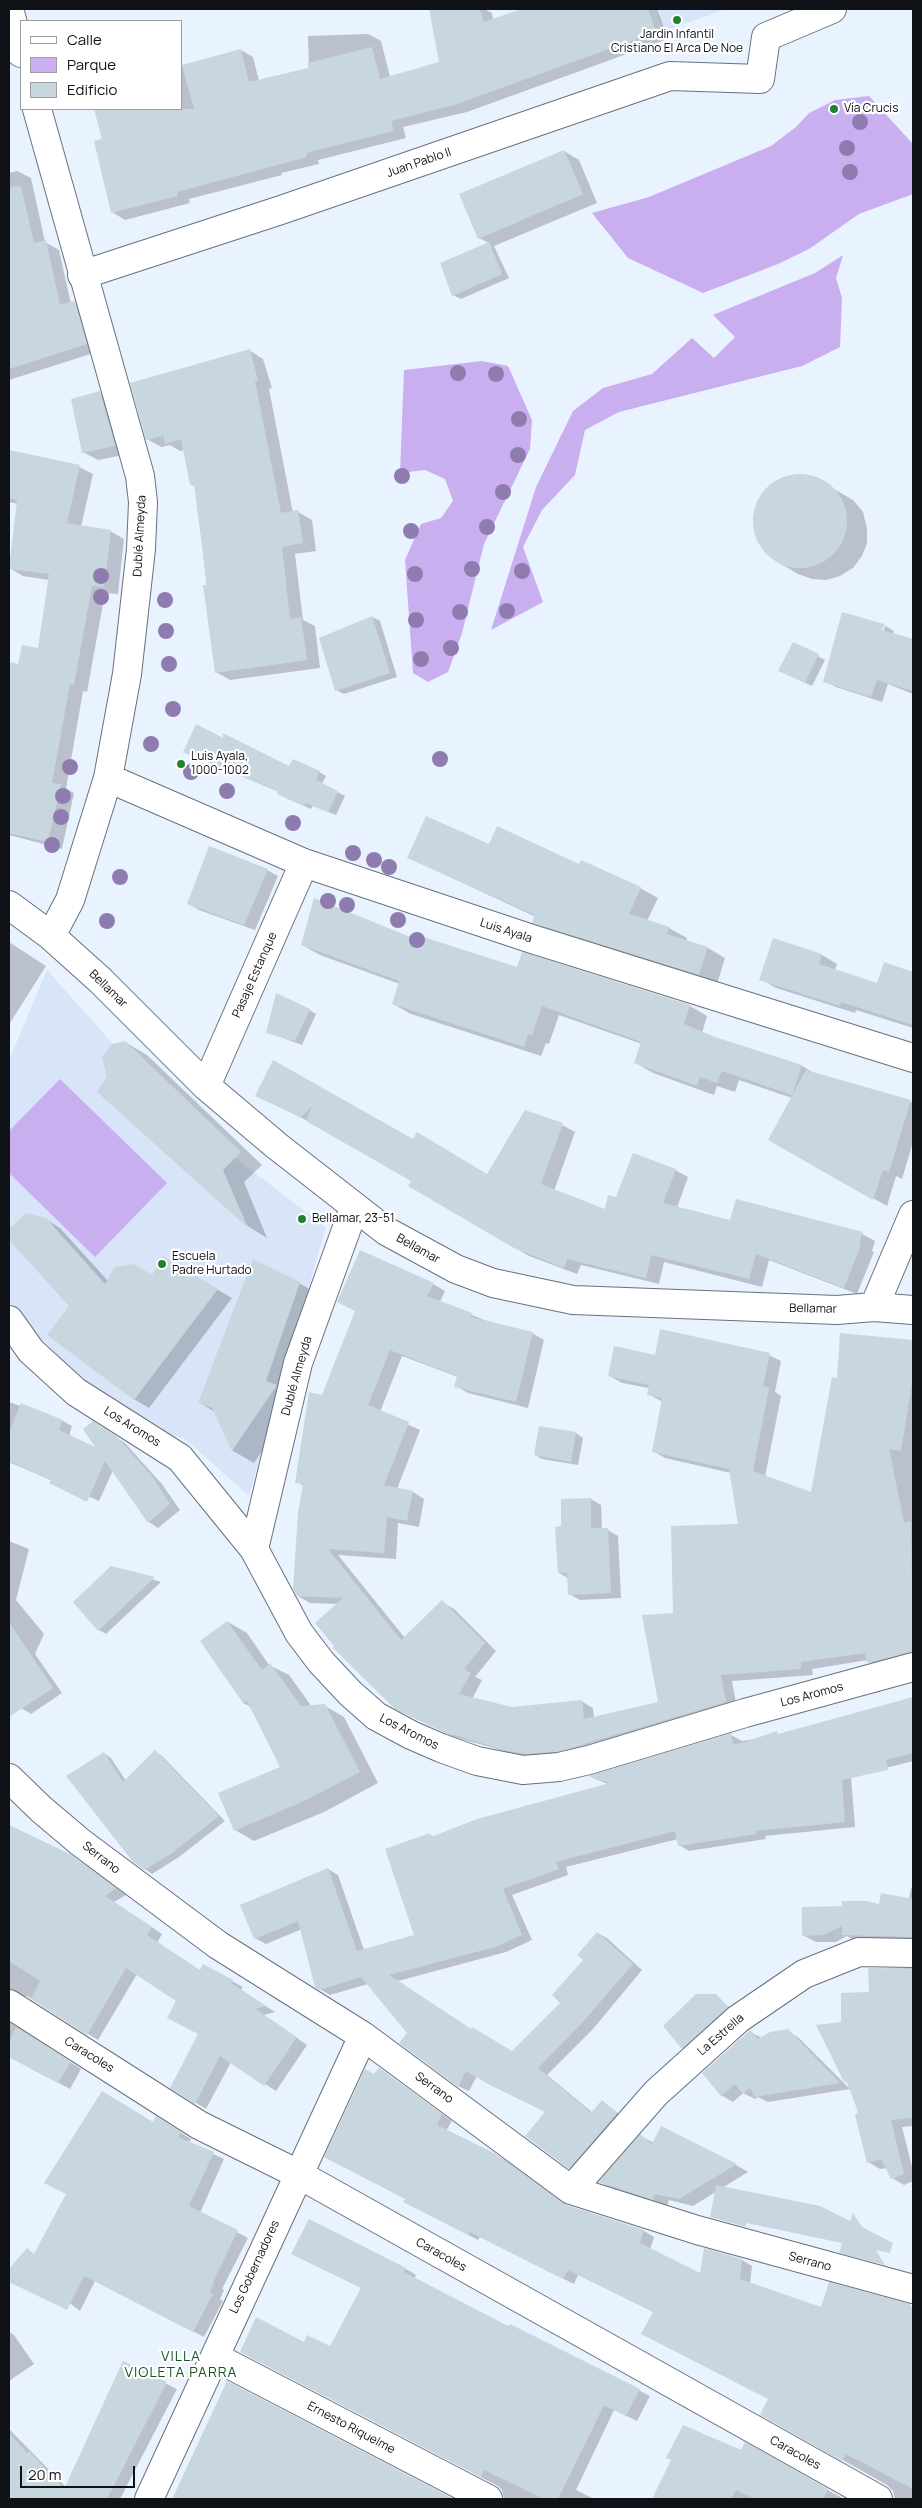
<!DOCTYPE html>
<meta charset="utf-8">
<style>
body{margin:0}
#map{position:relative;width:922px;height:2508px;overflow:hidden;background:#e9f2ff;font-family:Manrope,sans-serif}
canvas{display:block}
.frame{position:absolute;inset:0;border:10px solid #0e1115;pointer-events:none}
.legend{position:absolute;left:20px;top:20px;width:162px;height:90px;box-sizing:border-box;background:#fff;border:1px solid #9fa0a1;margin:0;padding:6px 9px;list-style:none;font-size:15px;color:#0e1115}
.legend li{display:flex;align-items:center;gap:10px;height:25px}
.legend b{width:25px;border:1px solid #9fa0a1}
.scale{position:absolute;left:20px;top:2466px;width:115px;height:22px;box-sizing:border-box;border:2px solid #0e1115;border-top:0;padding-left:6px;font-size:15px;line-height:18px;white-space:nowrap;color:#0e1115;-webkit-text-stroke:4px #fff;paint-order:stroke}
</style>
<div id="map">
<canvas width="922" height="2508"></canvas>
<div class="frame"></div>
<ul class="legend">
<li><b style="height:6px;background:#fff"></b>Calle</li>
<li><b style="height:14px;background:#c9aff0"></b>Parque</li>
<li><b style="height:14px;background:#c8d6df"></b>Edificio</li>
</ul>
<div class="scale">20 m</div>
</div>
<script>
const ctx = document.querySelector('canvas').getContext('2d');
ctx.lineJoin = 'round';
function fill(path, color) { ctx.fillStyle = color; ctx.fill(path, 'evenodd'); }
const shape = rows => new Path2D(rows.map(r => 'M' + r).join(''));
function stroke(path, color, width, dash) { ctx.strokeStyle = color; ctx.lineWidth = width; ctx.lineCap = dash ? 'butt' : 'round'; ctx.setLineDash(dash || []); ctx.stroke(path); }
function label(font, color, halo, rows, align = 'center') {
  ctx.font = font + ' Manrope,sans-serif'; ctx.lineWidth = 4.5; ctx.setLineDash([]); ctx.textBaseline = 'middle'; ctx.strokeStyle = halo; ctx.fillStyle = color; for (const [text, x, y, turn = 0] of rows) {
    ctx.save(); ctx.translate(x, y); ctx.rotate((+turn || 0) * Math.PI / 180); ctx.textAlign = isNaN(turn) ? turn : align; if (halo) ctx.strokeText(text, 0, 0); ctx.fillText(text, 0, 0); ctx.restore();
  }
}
const built = shape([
 [656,9,727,9,663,31],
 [47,970,172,1110,326,1227,249,1496,185,1439,136,1424,98,1393,27,1326,9,1300,9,1060]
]);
const green = shape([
 [869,96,912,143,913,194,859,214,809,249,778,264,703,293,628,258,592,213,649,197,771,146,796,127,809,113,835,100],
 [843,255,836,278,842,298,840,347,802,366,619,412,585,430,575,475,542,510,523,547,543,602,491,630,536,487,573,411,603,388,652,374,692,338,714,358,735,337,713,315,815,273],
 [482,361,508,366,532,420,530,449,484,544,462,633,448,672,428,682,413,673,405,560,421,524,441,518,453,501,445,479,425,470,400,473,404,370],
 [60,1079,167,1183,95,1257,9,1173,9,1131]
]);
const shadow = shape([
 [470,9,484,9,492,13,493,20,525,9,657,9,668,39,467,112,403,127,406,138,318,160,319,164,281,173,282,175,189,199,190,203,125,220,112,212,103,140,96,109,181,109,181,66,241,50,253,57,259,81,309,69,308,36,368,34,381,41,390,77,441,63,432,20],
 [564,151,579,160,597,203,494,246,509,278,461,299,453,295,489,243,479,238],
 [17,171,31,178,45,242,59,250,71,304,75,303,88,311,100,351,9,380,9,173],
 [249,350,263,359,272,388,269,389,293,513,298,512,312,520,316,551,295,554,303,620,315,626,320,668,230,680,216,672,196,487,191,484,184,450,180,451,170,445,161,447,147,439],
 [100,393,115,401,129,454,98,460,83,452],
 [9,451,79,467,93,474,81,527,110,531,124,539,118,594,105,593,87,692,83,691,66,789,74,793,62,849,9,835,9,765,19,710,9,708,9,663,19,666,39,650,49,580,23,576,9,568,18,504,9,502],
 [802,475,817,479,839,492,853,500,863,512,867,528,867,543,862,556,853,568,840,576,826,580,812,579,798,574,776,561,765,552,757,539,754,525,755,510,761,496,772,485,786,477],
 [843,614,884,625,894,631,893,635,913,642,913,694,888,684,882,702,836,687,825,681],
 [882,626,885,626,881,637,879,636],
 [372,617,380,621,397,677,344,694,336,690,320,639],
 [793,643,825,660,812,686,787,674],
 [225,740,290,768,319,772,326,776,322,784,345,796,336,815,313,806,311,809,286,798,279,792,184,752],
 [489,845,580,865,640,888,658,898,647,921,669,928,687,938,686,941,708,948,725,958,717,984,551,932,534,922,536,917,409,858],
 [267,870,278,876,255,930,199,910,189,904],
 [414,939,518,969,690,1006,707,1016,702,1033,802,1066,814,1073,910,1101,913,1103,913,1142,902,1179,896,1176,887,1206,770,1140,792,1098,739,1080,735,1092,717,1086,714,1095,653,1073,636,1063,642,1044,559,1015,549,1044,546,1043,541,1056,411,1014,393,1004,400,984,320,955,302,945],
 [773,939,822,955,837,964,835,970,878,984,912,973,913,970,913,1028,856,1010,855,1013,776,988,761,979],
 [9,942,46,966,10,1023,9,1023],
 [309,1010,316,1014,302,1045,267,1032],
 [125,1042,147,1055,262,1165,244,1182,267,1238,249,1227,99,1092],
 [273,1061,414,1141,488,1175,562,1125,575,1132,554,1191,606,1210,617,1198,675,1170,688,1177,677,1208,731,1221,737,1201,862,1234,875,1241,872,1251,874,1252,857,1294,769,1260,762,1287,664,1262,659,1284,581,1265,577,1274,529,1256,410,1186,413,1181,312,1123,257,1096],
 [26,1215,45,1219,60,1228,108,1281,152,1276,163,1258,232,1298,149,1408,134,1399,70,1306,9,1238,9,1231],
 [299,1283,320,1295,297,1399,254,1463,233,1451,215,1412,200,1403],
 [433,1284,445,1291,440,1302,484,1320,532,1333,544,1340,528,1408,468,1393,456,1386,458,1377,402,1356,380,1412,420,1430,397,1489,413,1492,424,1499,419,1527,398,1523,396,1559,338,1555,405,1638,442,1602,454,1609,496,1651,475,1677,482,1680,472,1699,512,1708,581,1701,593,1708,594,1718,660,1703,674,1614,739,1525,731,1473,665,1458,653,1451,663,1402,648,1394,649,1388,622,1383,610,1376,656,1357,769,1355,781,1361,775,1392,781,1396,765,1477,812,1494,838,1379,841,1335,913,1341,913,1660,880,1669,868,1660,812,1669,813,1675,732,1681,737,1709,537,1760,454,1737,409,1715,339,1604,310,1603,298,1596,304,1486,297,1482,323,1396],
 [9,1402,63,1421,72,1426,69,1436,99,1450,103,1429,125,1443,161,1483,180,1510,158,1528,149,1522,113,1470,99,1501,9,1462],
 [576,1433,583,1438,578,1465,542,1459,535,1455],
 [591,1499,601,1505,602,1530,608,1530,618,1536,621,1598,580,1600,569,1594,568,1578,559,1573,562,1528],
 [9,1541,29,1549,16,1600,44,1634,35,1654,62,1693,31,1714,21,1708,9,1688],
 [111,1567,161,1582,106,1634,99,1630],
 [228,1622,247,1633,269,1665,289,1675,312,1707,325,1706,344,1717,378,1783,324,1812,254,1841,235,1830,282,1768,251,1707,243,1703],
 [913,1699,913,1761,851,1777,855,1827,765,1836,766,1839,689,1851,679,1845,678,1839,566,1867,568,1875,512,1895,532,1940,506,1952,398,1981,472,2030,512,2052,562,2003,598,1933,608,1939,642,1970,593,2029,547,2075,593,2113,603,2102,627,2120,580,2174,569,2168,546,2112,477,2076,469,2091,458,2086,408,2033,368,1984,330,1995,316,1987,302,1929,266,1944,255,1938,328,1869,338,1875,364,1950,415,1936,430,1835,434,1837,610,1785,591,1777,731,1735,742,1741,778,1735],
 [155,1752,162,1756,225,1821,179,1857,152,1874,145,1869,104,1753,111,1758,126,1781],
 [9,1826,83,1863,126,1895,114,1902,162,1934,157,1943,200,1971,232,1981,243,1987,241,1990,275,2012,264,2015,307,2045,276,2091,231,2062,206,2109,172,2088,199,2034,178,2001,137,1974,98,2040,27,1996,14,1996,9,2000,9,1938,15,1928,9,1925],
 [911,1888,913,1889,913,1943,855,1941,847,1936,836,1942,816,1942,803,1935,880,1905,909,1900],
 [913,1968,913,2126,902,2127,913,2171,913,2181,904,2185,892,2178,887,2168,880,2169,868,2162,860,2113,849,2084,845,2081,842,2023,870,1993,870,1969],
 [716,1995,734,2012,690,2052,682,2048],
 [9,2022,81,2069,70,2089,9,2057],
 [787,2031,799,2038,850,2089,768,2102,758,2097,755,2099,743,2093,733,2102,721,2095,750,2032,762,2038],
 [380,2069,452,2121,446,2131,505,2160,566,2205,644,2231,654,2237,650,2250,701,2275,742,2260,752,2266,750,2284,822,2308,829,2288,913,2318,913,2499,895,2499,893,2491,887,2485,761,2414,769,2399,654,2312,578,2275,574,2284,480,2237,478,2240,415,2207,407,2199,374,2076],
 [154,2123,167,2124,191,2139,189,2143,224,2159,200,2213,248,2238,222,2289,224,2290,220,2299,223,2301,204,2337,95,2281,80,2311,27,2270],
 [662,2127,736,2165,748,2172,693,2206,669,2200,667,2206,613,2189,600,2182,641,2136,654,2143],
 [310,2221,406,2269,416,2275,414,2279,509,2328,510,2325,650,2396,637,2421,614,2410,576,2490,594,2499,504,2499,502,2490,498,2486,252,2358,304,2344,330,2348,362,2288],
 [9,2332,14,2335,34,2364,9,2381],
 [124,2363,177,2389,120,2499,9,2499,9,2429,66,2487],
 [227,2382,452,2499,174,2499],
 [745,2444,844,2499,653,2499,673,2460,741,2452]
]);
const building = shape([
 [429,9,480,9,484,22,521,9,648,9,656,32,454,105,391,121,394,131,306,153,307,157,177,192,178,196,111,213,94,141,102,139,94,109,194,109,182,65,241,49,249,82,308,68,308,63,372,47,380,79,439,62],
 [564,150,583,194,478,239,459,194],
 [21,186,34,243,46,240,60,305,75,301,87,344,9,369,9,187],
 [489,242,502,274,452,296,440,263],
 [250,349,258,381,255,381,281,513,298,510,303,543,282,547,290,619,301,617,307,660,215,673,203,585,207,585,194,484,190,485,181,439,165,444,163,436,146,440,130,383],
 [100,391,115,446,82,453,71,399],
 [9,450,80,465,67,523,111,530,104,587,92,586,74,685,70,684,52,783,61,784,48,842,9,833,9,662,18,664,22,645,38,648,49,574,9,569,17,500,9,498],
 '753 521a47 47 0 1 1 94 0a47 47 0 1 1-94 0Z',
 [842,612,884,624,882,630,913,639,913,691,877,680,871,697,823,682],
 [372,616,390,673,335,691,319,638],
 [793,642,819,654,805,683,778,671],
 [196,724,223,738,223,733,289,766,293,759,320,771,316,780,338,791,328,812,305,803,304,806,277,794,278,791,183,752],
 [426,816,489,844,497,826,579,864,581,860,641,887,629,914,670,927,667,934,708,947,699,975,532,923,535,915,407,858],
 [209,846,268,869,244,925,187,904],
 [314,898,413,938,414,934,517,967,522,952,690,1005,684,1024,715,1037,802,1065,792,1095,722,1071,717,1083,700,1077,697,1086,634,1063,641,1042,542,1006,532,1035,528,1034,524,1047,392,1004,399,981,301,945],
 [773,938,822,954,819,964,877,983,884,962,913,972,913,1025,841,1002,840,1006,759,980],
 [276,993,310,1009,295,1041,266,1033],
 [125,1041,241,1152,223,1170,248,1228,97,1092,107,1077,102,1057,112,1044],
 [273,1060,413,1139,417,1132,487,1174,525,1110,563,1123,541,1184,605,1209,608,1195,616,1197,633,1153,676,1169,663,1203,730,1220,736,1199,863,1232,859,1243,861,1244,844,1288,756,1254,749,1279,651,1255,646,1278,567,1259,564,1268,514,1248,408,1186,411,1181,306,1121,312,1106,301,1117,255,1096],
 [806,1070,911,1100,889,1172,883,1170,873,1200,768,1140],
 [26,1213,46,1218,105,1284,115,1267,134,1264,152,1275,163,1256,218,1289,134,1400,47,1335,69,1306,9,1240,9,1229],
 [360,1250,434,1283,427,1296,472,1313,471,1317,533,1332,516,1402,454,1387,457,1376,390,1350,368,1405,409,1422,384,1485,413,1491,407,1521,387,1517,384,1553,328,1549,401,1640,442,1600,485,1643,464,1669,471,1673,459,1694,512,1707,582,1700,584,1719,658,1702,642,1615,673,1613,671,1526,738,1524,729,1469,652,1452,662,1398,647,1395,649,1385,608,1376,614,1346,655,1355,660,1329,770,1353,763,1386,769,1388,753,1471,811,1492,832,1377,837,1378,840,1333,913,1340,913,1377,901,1451,889,1449,904,1522,911,1522,913,1652,867,1663,865,1653,801,1662,801,1669,721,1675,726,1702,557,1752,524,1754,504,1750,441,1731,395,1709,333,1648,334,1646,315,1623,343,1598,297,1596,293,1589,298,1513,303,1484,295,1483,309,1392,322,1395,355,1311,337,1302],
 [253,1259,300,1282,266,1381,277,1385,232,1451,212,1408,198,1403],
 [21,1403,63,1420,59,1430,95,1447,83,1429,93,1421,116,1436,152,1476,170,1504,148,1523,105,1461,87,1502,49,1483,51,1480,9,1461,9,1433],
 [539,1426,576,1432,571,1462,534,1455],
 [591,1498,591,1528,608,1528,611,1593,568,1595,567,1573,558,1573,555,1527,561,1526,561,1499],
 [111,1566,155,1577,98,1631,73,1602],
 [227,1621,262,1670,270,1663,301,1706,325,1704,360,1772,304,1801,234,1831,218,1793,280,1767,247,1701,243,1703,200,1641],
 [9,1622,53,1688,9,1717],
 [913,1697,913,1753,886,1760,888,1770,842,1780,845,1822,755,1831,756,1834,678,1846,675,1831,556,1862,559,1869,503,1889,522,1935,495,1947,389,1975,471,2029,472,2027,512,2051,560,2003,552,1995,583,1960,577,1955,597,1932,633,1964,582,2023,538,2068,591,2113,602,2100,617,2113,569,2169,525,2136,545,2112,488,2084,466,2071,458,2087,399,2043,407,2033,361,1977,319,1990,315,1987,298,1921,254,1939,240,1905,328,1868,357,1951,414,1935,385,1849,430,1833,431,1837,477,1819,610,1783,588,1776,731,1733,733,1744,742,1743,777,1731,778,1734],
 [155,1750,219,1816,172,1853,144,1870,133,1862,66,1776,104,1752,123,1782],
 [9,1825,72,1855,116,1888,105,1896,152,1927,147,1935,200,1970,203,1964,233,1980,231,1983,266,2006,255,2009,297,2037,264,2086,220,2056,195,2104,170,2088,198,2034,167,2018,176,2001,126,1968,87,2035,31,1999,40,1981,9,1961],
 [881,1893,913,1899,913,1937,842,1935,842,1926,823,1935,802,1936,802,1907,842,1906,842,1901,866,1901,879,1904],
 [868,1968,913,1969,913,2118,891,2120,904,2174,891,2179,881,2159,867,2163,855,2115,858,2112,847,2082,844,2082,816,2025,841,2022,841,1993,869,1992],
 [696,1994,716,1994,728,2007,682,2049,663,2026],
 [16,2027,71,2062,58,2083,9,2057,9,2042],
 [788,2029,840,2083,755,2097,750,2088,743,2094,735,2084,721,2096,702,2073,750,2030,758,2039,770,2032],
 [379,2068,442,2114,437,2125,494,2153,566,2205,644,2230,640,2243,700,2273,704,2248,742,2259,740,2279,821,2307,829,2282,910,2304,913,2310,913,2489,846,2454,842,2461,760,2415,768,2399,641,2334,653,2312,568,2270,563,2279,470,2232,468,2235,403,2202,405,2199,324,2157,365,2069,374,2074],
 [102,2091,153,2122,156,2116,181,2132,178,2137,214,2152,189,2206,238,2230,213,2282,214,2283,210,2292,213,2294,193,2332,84,2276,67,2310,9,2282,9,2269,27,2248,34,2254,66,2194,44,2183],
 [661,2126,737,2164,679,2199,655,2194,653,2200,598,2182,640,2134,652,2144],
 [716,2185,820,2206,850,2221,853,2213,862,2227,893,2243,890,2253,876,2250,885,2265,839,2253,842,2243,746,2223,746,2227,710,2217],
 [309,2219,406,2268,404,2272,508,2326,510,2324,640,2389,626,2416,604,2405,558,2499,544,2499,484,2470,481,2477,469,2471,240,2352,256,2317,304,2342,307,2335,330,2346,361,2288,291,2254],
 [123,2361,167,2382,107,2499,9,2499,9,2433,27,2453,29,2451,64,2489],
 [227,2381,454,2499,172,2499],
 [683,2425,741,2450,745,2442,828,2489,823,2499,755,2499,736,2490,731,2499,652,2499,671,2460,666,2458]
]);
const minor = shape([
 [9,9,21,53],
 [37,109,140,476,143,502,141,549,127,674,108,778,70,900,51,936],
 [82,275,281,210,670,76,760,79,766,37,832,9],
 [108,778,304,863,532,939,913,1058],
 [9,905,51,936,100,980,206,1086,277,1146,386,1231,456,1269,493,1283,573,1300,837,1310,874,1307,913,1310],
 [206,1086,304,863],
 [874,1307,913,1215],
 [9,1320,31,1351,76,1392,180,1458,254,1549,299,1633,321,1662,350,1693,376,1716,411,1735,441,1748,477,1761,523,1770,559,1767,589,1760,745,1713,913,1667],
 [254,1549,298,1363,354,1208],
 [9,1778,41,1809,80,1842,218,1945,363,2036,571,2190,697,2230,913,2289],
 [9,2004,199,2125,298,2174,878,2499],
 [571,2190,656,2093,738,2019,804,1974,859,1952,913,1953],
 [215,2357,488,2499],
 [149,2499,363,2036]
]);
const trees = [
 [860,122],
 [847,148],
 [850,172],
 [458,373],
 [496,374],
 [519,419],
 [518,455],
 [402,476],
 [503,492],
 [487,527],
 [411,531],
 [472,569],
 [522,571],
 [415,574],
 [101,576],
 [101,597],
 [165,600],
 [507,611],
 [460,612],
 [416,620],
 [166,631],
 [451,648],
 [421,659],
 [169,664],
 [173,709],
 [151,744],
 [440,759],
 [70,767],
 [191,772],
 [227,791],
 [63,796],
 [61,817],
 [293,823],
 [52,845],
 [353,853],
 [374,860],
 [389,867],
 [120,877],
 [328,901],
 [347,905],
 [398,920],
 [107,921],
 [417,940]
];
const markers = [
 [677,20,5,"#228031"],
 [834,109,5,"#228031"],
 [181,764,5,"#228031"],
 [302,1219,5,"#228031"],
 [162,1264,5,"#228031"]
];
const poiNames = [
 ["Jardin Infantil",677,35,"center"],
 ["Cristiano El Arca De Noe",677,49,"center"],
 ["Vía Crucis",844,109],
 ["Luis Ayala,",191,757],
 ["1000-1002",191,771],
 ["Bellamar, 23-51",312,1219],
 ["Escuela",172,1257],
 ["Padre Hurtado",172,1271]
];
const streetNames = [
 ["Juan Pablo II",419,163,-19],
 ["Dublé Almeyda",140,536,-87],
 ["Luis Ayala",506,931,18],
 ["Pasaje Estanque",255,975,-66],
 ["Bellamar",108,989,44],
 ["Bellamar",418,1249,29],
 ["Bellamar",813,1309,1],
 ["Dublé Almeyda",297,1376,-74],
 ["Los Aromos",132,1427,32],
 ["Los Aromos",812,1695,-15],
 ["Los Aromos",409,1732,27],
 ["Serrano",101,1858,38],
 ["La Estrella",721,2035,-41],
 ["Caracoles",89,2055,32],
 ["Serrano",434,2088,36],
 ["Caracoles",441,2255,29],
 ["Serrano",810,2262,15],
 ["Los Gobernadores",255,2267,-65],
 ["Ernesto Riquelme",351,2428,28],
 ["Caracoles",795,2453,29]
];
const neighbourhoodNames = [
 ["VILLA",181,2357],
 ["VIOLETA PARRA",181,2373]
];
fill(built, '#d8e5f8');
fill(green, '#c9aff0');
fill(shadow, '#0003');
fill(building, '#c8d6df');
stroke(minor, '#6a717c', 30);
stroke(minor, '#fff', 28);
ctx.fillStyle = '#8f7caf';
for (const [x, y] of trees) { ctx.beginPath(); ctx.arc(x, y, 8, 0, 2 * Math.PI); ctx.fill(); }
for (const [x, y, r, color] of markers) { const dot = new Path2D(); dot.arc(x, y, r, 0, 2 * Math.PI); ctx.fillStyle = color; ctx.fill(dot); stroke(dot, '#fff', 2); }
label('12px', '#0e1115', '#fff', poiNames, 'left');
label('12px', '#0e1115', '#fff', streetNames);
ctx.letterSpacing = '1px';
label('14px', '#195321', '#fff', neighbourhoodNames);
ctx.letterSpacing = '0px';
</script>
